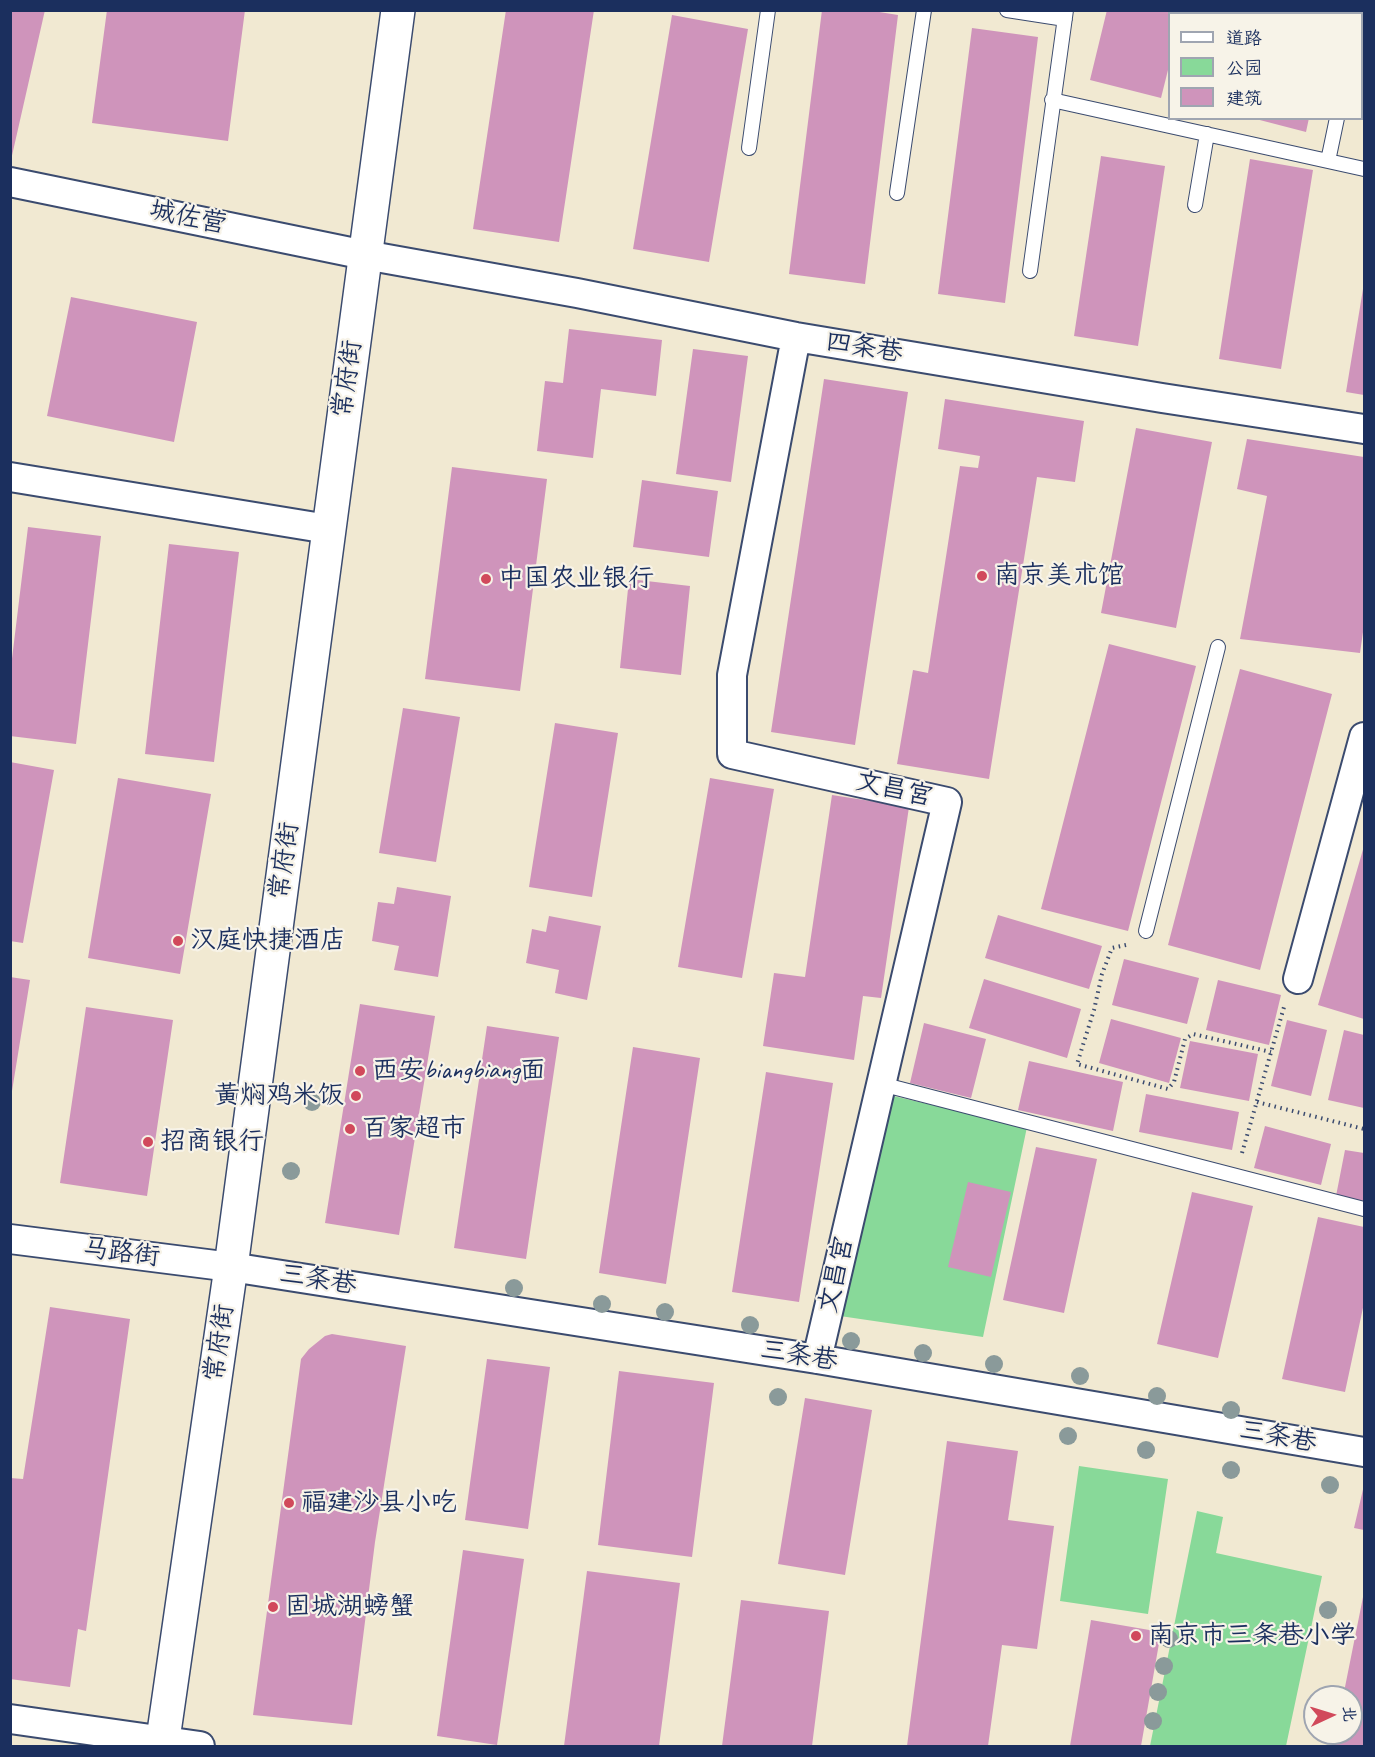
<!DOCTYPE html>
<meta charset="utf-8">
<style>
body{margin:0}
#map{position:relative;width:1375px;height:1757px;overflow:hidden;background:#f1e9d2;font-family:Caveat,"LXGW WenKai TC",sans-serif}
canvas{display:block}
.frame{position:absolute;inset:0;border:12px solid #1b2f5e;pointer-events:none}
.legend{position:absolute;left:1168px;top:12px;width:195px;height:108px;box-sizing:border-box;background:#f7f3e8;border:2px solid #9fa5b1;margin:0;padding:8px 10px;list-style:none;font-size:18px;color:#1b2f5e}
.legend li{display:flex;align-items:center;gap:12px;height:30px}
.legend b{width:30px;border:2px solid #9fa5b1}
.north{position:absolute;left:1303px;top:1685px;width:60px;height:60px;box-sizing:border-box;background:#f7f3e8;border:2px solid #9fa5b1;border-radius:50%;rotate:86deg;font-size:16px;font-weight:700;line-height:24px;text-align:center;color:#1b2f5e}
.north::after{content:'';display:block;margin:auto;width:21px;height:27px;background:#d1495b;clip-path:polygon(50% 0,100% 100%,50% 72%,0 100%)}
</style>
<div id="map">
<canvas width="1375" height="1757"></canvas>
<div class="frame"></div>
<ul class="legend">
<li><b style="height:8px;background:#fff"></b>道路</li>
<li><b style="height:16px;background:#88d999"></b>公园</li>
<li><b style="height:16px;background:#cf94bb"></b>建筑</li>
</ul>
<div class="north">北</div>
</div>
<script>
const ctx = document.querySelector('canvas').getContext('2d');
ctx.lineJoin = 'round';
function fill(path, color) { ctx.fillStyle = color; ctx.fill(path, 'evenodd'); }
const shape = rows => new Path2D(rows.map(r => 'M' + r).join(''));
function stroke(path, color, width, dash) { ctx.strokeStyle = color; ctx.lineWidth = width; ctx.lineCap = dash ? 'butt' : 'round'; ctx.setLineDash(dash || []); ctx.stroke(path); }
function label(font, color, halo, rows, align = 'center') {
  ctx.font = font + ' Caveat,"LXGW WenKai TC",sans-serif'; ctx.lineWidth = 4.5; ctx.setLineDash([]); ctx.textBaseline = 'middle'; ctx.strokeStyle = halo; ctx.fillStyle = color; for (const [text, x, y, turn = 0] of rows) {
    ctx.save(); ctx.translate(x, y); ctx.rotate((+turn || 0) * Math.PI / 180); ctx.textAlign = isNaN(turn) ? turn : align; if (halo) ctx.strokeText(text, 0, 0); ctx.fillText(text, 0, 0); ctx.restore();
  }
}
const green = shape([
 [889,1095,1027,1127,983,1337,840,1316],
 [1079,1466,1168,1479,1148,1614,1060,1601],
 [1197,1511,1223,1517,1216,1553,1322,1576,1286,1746,1150,1746]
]);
const building = shape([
 [10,10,45,10,11,160,10,160],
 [107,10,245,10,228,141,92,123],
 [506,10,594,10,559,242,473,229],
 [822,10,867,10,898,15,865,284,789,274],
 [1107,10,1182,10,1181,14,1170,14,1170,62,1161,98,1090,80],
 [1255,10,1334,10,1333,14,1255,14],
 [672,15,748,29,709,262,633,249],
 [972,28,1038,37,1005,303,938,294],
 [1252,118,1309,118,1306,132],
 [1101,156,1165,166,1138,346,1074,336],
 [1250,159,1313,170,1281,369,1219,359],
 [1363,289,1364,289,1364,395,1346,392],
 [71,297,197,322,174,442,47,416],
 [569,329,662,340,656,396,601,389,593,458,537,451,545,381,563,383],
 [693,349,748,356,731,482,676,474],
 [824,379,908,392,855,745,771,732],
 [945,399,1084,421,1075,482,1037,477,989,779,897,764,913,670,928,673,960,466,978,468,980,456,938,449],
 [1136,428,1212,442,1176,628,1101,613],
 [1247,439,1364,457,1364,625,1360,653,1240,639,1267,496,1237,489],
 [452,467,547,479,520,691,425,679],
 [642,480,718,491,709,557,633,547],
 [28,527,101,536,76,744,10,736,10,675],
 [169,544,239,552,214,762,145,754],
 [629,579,690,586,681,675,620,668],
 [1109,644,1196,666,1128,931,1041,909],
 [1240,669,1332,694,1260,970,1168,945],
 [403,708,460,717,436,862,379,853],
 [555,723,618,733,592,897,529,887],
 [10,762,54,770,23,943,10,941],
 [118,778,211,794,180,974,88,958],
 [710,778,774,789,742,978,678,967],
 [832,795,909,807,881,998,863,996,854,1060,763,1046,774,973,805,977],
 [1364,846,1364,1019,1318,1005],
 [397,887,451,896,438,977,394,970,399,946,372,941,378,902,394,904],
 [998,915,1102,946,1089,989,985,958],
 [549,916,601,926,587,1000,555,993,559,970,526,963,532,929,546,932],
 [1124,959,1199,978,1187,1024,1112,1005],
 [10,977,30,980,12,1091,10,1091],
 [984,979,1081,1009,1067,1058,969,1028],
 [1218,980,1281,995,1269,1045,1206,1030],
 [360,1004,435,1016,399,1235,325,1223],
 [86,1007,173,1020,147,1196,60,1183],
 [1111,1019,1181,1038,1169,1083,1099,1063],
 [1287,1020,1327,1030,1311,1096,1271,1086],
 [924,1023,986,1039,971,1098,910,1083],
 [487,1026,559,1037,526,1259,454,1248],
 [1344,1030,1364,1035,1364,1108,1328,1100],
 [1190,1041,1258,1054,1249,1101,1180,1088],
 [633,1047,700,1058,666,1284,599,1273],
 [1029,1061,1123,1082,1113,1131,1018,1110],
 [766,1072,833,1083,799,1302,732,1292],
 [1146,1094,1239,1112,1232,1150,1139,1132],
 [1265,1126,1331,1144,1321,1185,1254,1168],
 [1036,1147,1097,1159,1064,1313,1003,1300],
 [1345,1150,1364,1153,1364,1201,1336,1196],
 [968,1182,1011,1192,991,1277,948,1267],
 [1192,1192,1253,1206,1218,1358,1157,1344],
 [1318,1217,1364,1227,1364,1303,1345,1392,1282,1379],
 [50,1307,130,1319,86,1631,78,1629,70,1687,10,1679,10,1478,23,1479],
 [332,1334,406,1346,375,1542,352,1725,253,1715,301,1359,309,1349,325,1336],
 [487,1359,550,1367,528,1529,465,1520],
 [619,1371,714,1383,692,1557,598,1545],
 [805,1398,872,1410,845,1575,778,1564],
 [947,1441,1018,1451,1008,1520,1054,1526,1037,1649,1002,1645,988,1746,907,1746],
 [1364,1485,1364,1530,1354,1528],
 [463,1550,524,1559,497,1745,437,1736],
 [587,1571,680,1583,659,1746,564,1746],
 [1363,1597,1364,1746,1333,1746,1335,1733,1351,1733,1351,1697,1343,1697],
 [741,1600,829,1611,812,1746,722,1746],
 [1091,1620,1161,1632,1141,1746,1070,1746]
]);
const path = shape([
 [1126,945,1112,948,1102,974,1094,1010,1077,1064,1168,1089,1174,1082,1185,1039,1193,1034,1271,1052],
 [1257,1102,1364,1129],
 [1242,1153,1284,1007]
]);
const service = shape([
 [1007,10,1065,19],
 [1216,14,1217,10],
 [1361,14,1361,10],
 [1052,100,1364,169],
 [749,148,768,10],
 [1328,161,1337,118],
 [897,193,924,10],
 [1195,205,1207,134],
 [1030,271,1066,10],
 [1146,931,1218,647],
 [881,1084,1364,1209]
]);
const minor = shape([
 [10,182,365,255,577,293,796,337,1162,398,1364,429],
 [796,337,732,675,732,754,947,802,817,1359],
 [10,477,328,529],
 [1298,979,1364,737],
 [10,1239,231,1267,817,1359,1364,1452],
 [10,1719,200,1746]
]);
const secondary = shape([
 [162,1746,231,1267,398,10]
]);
const trees = [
 [312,1102],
 [291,1171],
 [514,1288],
 [602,1304],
 [665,1312],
 [750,1325],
 [851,1341],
 [923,1353],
 [994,1364],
 [1080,1376],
 [1157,1396],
 [778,1397],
 [1231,1410],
 [1068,1436],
 [1146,1450],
 [1231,1470],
 [1330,1485],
 [1328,1610],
 [1169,1639],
 [1164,1666],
 [1158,1692],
 [1153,1721]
];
const markers = [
 [982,576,6,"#d1495b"],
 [486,579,6,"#d1495b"],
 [178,941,6,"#d1495b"],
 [360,1071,6,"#d1495b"],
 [356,1096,6,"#d1495b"],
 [350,1129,6,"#d1495b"],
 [148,1142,6,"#d1495b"],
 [289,1503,6,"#d1495b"],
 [273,1607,6,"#d1495b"],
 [1136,1636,6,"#d1495b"]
];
const streetNames = [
 ["城佐营",188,218,12],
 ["四条巷",864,348,9],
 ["常府街",348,379,-82],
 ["文昌宫",894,790,13],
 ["常府街",285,861,-82],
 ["马路街",121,1253,7],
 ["文昌宫",837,1275,-77],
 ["三条巷",318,1280,9],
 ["常府街",220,1343,-82],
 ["三条巷",799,1356,9],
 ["三条巷",1278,1437,10]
];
const poiNames = [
 ["南京美术馆",994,576],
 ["中国农业银行",498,579],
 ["汉庭快捷酒店",190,941],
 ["西安biangbiang面",372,1071],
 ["黄焖鸡米饭",344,1096,"right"],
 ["百家超市",362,1129],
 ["招商银行",160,1142],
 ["福建沙县小吃",301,1503],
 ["固城湖螃蟹",285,1607],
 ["南京市三条巷小学",1148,1636]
];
fill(green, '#88d999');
fill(building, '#cf94bb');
stroke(service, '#3b4b6f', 16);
stroke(minor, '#3b4b6f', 32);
stroke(secondary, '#3b4b6f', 36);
stroke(path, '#3b4b6f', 4, [1.5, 4.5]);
stroke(service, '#fff', 14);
stroke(minor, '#fff', 28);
stroke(secondary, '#fff', 33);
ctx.fillStyle = '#8a9a9a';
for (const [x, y] of trees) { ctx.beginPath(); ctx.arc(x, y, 9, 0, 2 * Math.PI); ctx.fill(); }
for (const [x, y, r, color] of markers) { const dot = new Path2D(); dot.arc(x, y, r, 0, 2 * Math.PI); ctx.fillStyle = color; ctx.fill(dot); stroke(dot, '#f7f3e8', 2); }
label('26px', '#1b2f5e', '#f7f3e8', streetNames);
label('26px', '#1b2f5e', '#f7f3e8', poiNames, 'left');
</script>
